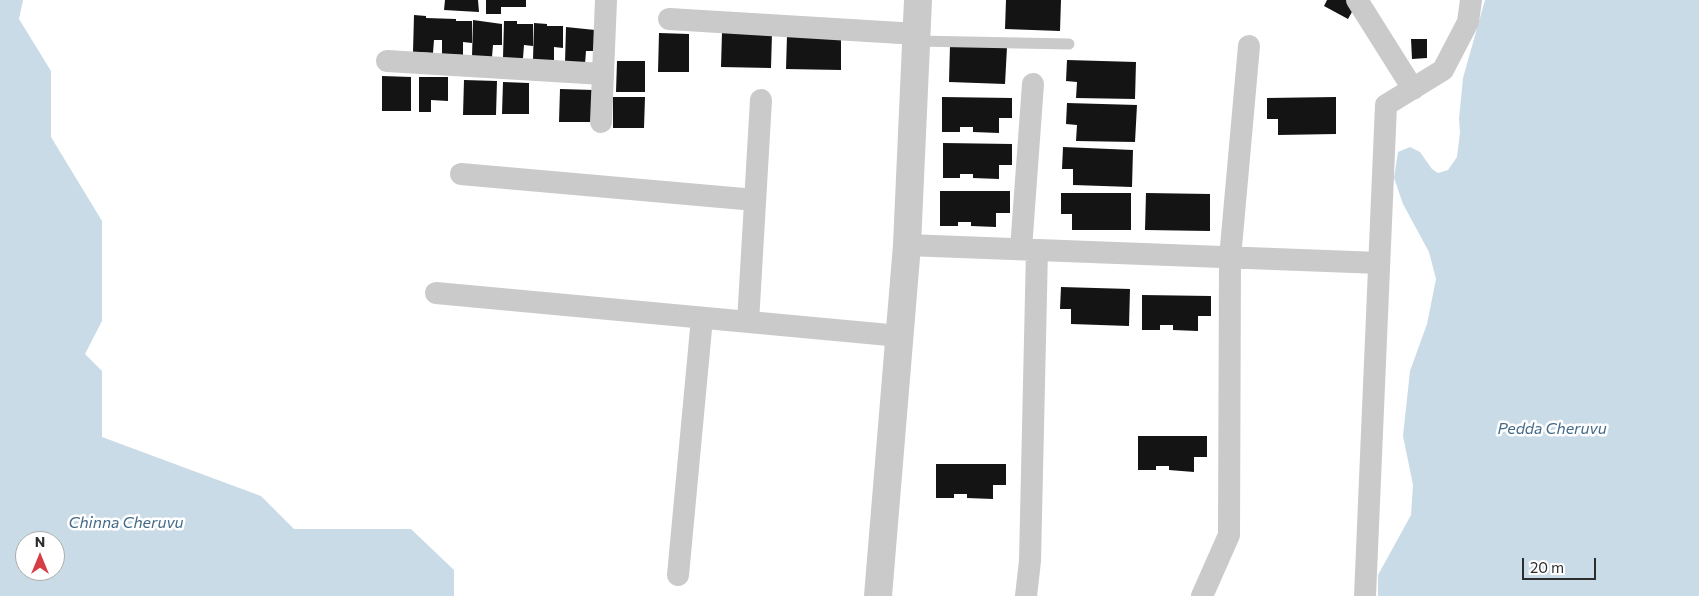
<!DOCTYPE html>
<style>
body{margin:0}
#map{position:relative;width:1699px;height:596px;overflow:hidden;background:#fff;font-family:Commissioner,sans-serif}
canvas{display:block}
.north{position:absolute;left:15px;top:531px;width:50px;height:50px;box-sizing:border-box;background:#fff;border:1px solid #ababab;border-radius:50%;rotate:0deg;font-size:14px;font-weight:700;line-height:20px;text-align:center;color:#2d2d2d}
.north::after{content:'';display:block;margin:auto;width:18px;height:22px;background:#d53e42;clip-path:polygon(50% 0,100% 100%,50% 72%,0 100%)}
.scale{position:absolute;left:1522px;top:558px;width:74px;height:22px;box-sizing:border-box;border:2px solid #2d2d2d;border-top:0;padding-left:6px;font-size:15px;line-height:18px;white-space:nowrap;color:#2d2d2d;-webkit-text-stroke:4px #fff;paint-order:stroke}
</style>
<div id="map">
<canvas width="1699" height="596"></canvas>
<div class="north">N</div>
<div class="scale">20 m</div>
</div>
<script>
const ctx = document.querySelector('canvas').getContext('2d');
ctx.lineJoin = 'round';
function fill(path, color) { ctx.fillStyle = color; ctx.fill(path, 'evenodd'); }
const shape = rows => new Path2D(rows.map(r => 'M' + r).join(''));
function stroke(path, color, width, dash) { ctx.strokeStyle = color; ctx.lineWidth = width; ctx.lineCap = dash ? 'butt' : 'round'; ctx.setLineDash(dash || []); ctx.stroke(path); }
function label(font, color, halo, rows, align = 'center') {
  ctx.font = font + ' Commissioner,sans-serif'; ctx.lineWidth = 5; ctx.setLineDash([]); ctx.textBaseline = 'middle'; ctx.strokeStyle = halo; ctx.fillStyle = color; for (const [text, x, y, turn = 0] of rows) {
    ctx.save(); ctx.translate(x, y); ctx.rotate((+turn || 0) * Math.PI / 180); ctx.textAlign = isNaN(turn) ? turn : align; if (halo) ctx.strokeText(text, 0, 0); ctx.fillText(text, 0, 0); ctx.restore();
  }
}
const water = shape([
 [0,0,23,0,19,19,51,71,51,137,102,221,102,321,85,354,102,371,102,437,261,496,294,529,411,529,454,570,454,596,0,596],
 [25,541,55,541,55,571,25,571],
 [1485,0,1699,0,1699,596,1378,596,1378,575,1411,515,1413,485,1403,436,1410,371,1427,324,1436,279,1429,252,1403,204,1394,178,1398,152,1410,147,1420,152,1432,169,1438,173,1448,170,1457,157,1460,133,1459,119,1463,78]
]);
const building = shape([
 [445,0,478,0,479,12,444,10],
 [486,0,526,0,526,7,501,7,501,14,486,14],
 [1006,0,1061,0,1060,31,1005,29],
 [1327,0,1351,0,1357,3,1348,19,1324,6],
 [414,15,426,16,426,18,456,19,456,21,472,21,472,43,463,42,463,55,442,54,442,40,434,40,433,53,413,52],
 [473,20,502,24,502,45,493,45,492,57,472,57],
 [504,21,517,21,517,24,533,24,533,46,524,45,523,58,503,58],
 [534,23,547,24,547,26,563,26,563,48,554,47,554,60,533,60],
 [566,27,595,30,594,51,586,51,585,64,565,63],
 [722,32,772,33,771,68,721,67],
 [659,33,689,34,689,72,658,72],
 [787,35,841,36,841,70,786,69],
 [1411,39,1427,39,1427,58,1412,59],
 [950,45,1007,47,1005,84,949,82],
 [1067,60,1136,62,1135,99,1076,98,1077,82,1066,81],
 [617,61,645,61,645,92,616,92],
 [382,76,411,77,411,111,382,111],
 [419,77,448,77,448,101,431,100,431,112,419,112],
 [464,80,497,81,496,115,463,115],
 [503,82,529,83,529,114,502,114],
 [560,89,594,90,593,122,559,122],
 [613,97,645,97,644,128,613,128],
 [942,97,1012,98,1012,118,999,118,999,133,973,132,973,127,960,127,960,132,942,132],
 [1336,97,1336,134,1278,135,1278,119,1267,119,1267,98],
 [1067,103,1137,105,1135,142,1076,141,1077,125,1066,124],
 [943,143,1012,144,1012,165,999,165,999,179,973,178,973,174,960,174,960,178,943,178],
 [1063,147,1133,150,1132,187,1073,185,1073,169,1062,169],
 [940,191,1010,191,1010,213,996,213,996,227,971,226,971,222,958,222,958,226,940,226],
 [1061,193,1131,193,1131,230,1072,230,1072,214,1061,214],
 [1146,193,1210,194,1210,231,1145,230],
 [1061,287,1130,289,1129,326,1071,324,1071,309,1060,309],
 [1142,295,1211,296,1211,316,1198,316,1198,331,1173,330,1173,325,1160,325,1160,330,1142,330],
 [1138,436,1207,436,1207,457,1194,457,1194,472,1169,470,1169,466,1156,466,1156,470,1138,470],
 [936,464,1006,464,1006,485,993,485,993,499,967,498,967,494,954,494,954,498,936,498]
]);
const service = shape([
 [917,41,1069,44]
]);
const minor = shape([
 [1357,0,1413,89],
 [669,19,917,34],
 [387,61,603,74],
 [601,122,606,0],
 [461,174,755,200],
 [907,245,1379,263],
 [1021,249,1033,84],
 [436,293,900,336],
 [748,322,761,100],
 [678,575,702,318],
 [1026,596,1030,561,1037,250],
 [1202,596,1229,535,1230,258,1249,46],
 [1365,596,1386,105,1443,70,1468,22,1471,0]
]);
const tertiary = shape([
 [878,596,907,245,918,0]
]);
const waterNames = [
 ["Pedda Cheruvu",1552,429],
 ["Chinna Cheruvu",126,523]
];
fill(water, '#cadbe8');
fill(building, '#141414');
stroke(service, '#cacaca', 11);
stroke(minor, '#cacaca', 22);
stroke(tertiary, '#cacaca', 28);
label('italic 16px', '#436a88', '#fff', waterNames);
</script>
